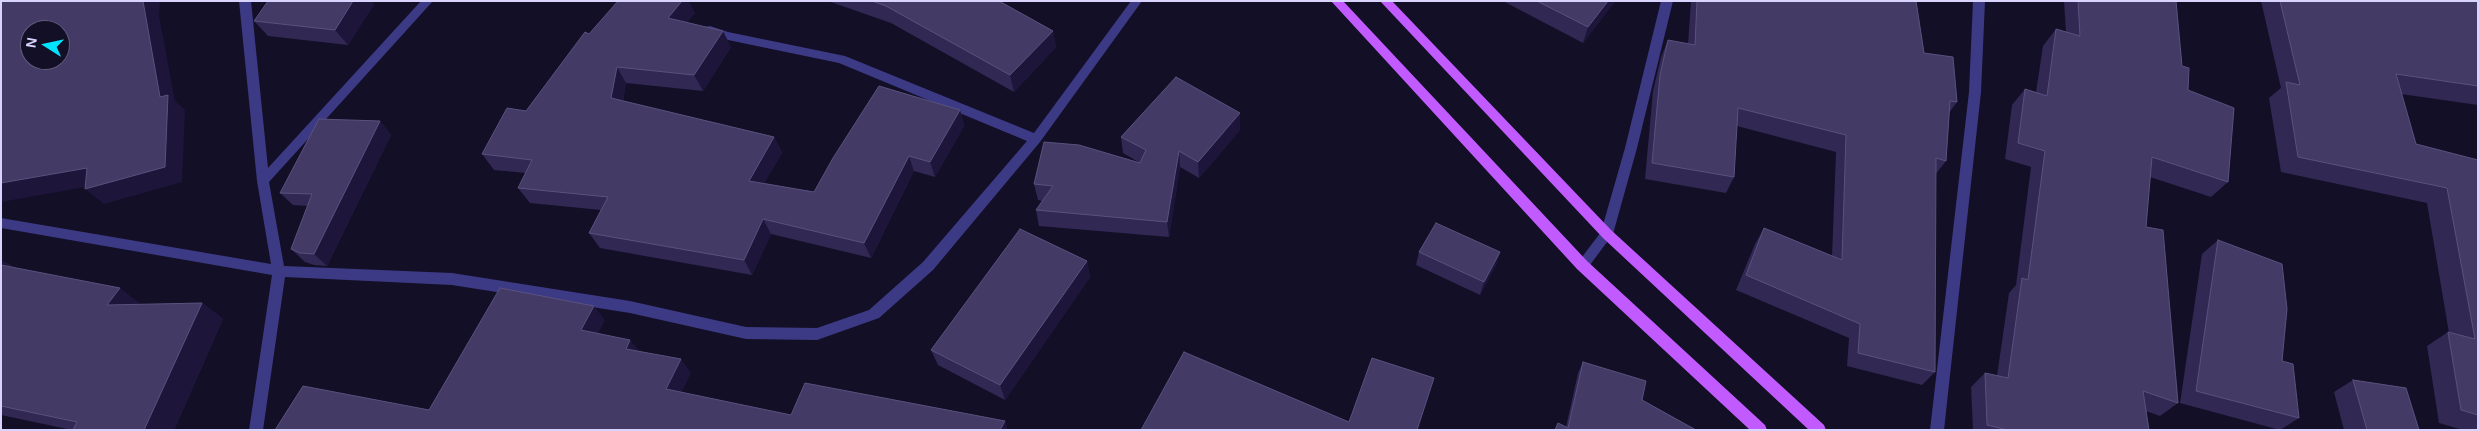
<!DOCTYPE html>
<style>
body{margin:0}
#map{position:relative;width:2479px;height:431px;overflow:hidden;background:#130f26;font-family:Helvetica,sans-serif}
canvas{display:block}
.frame{position:absolute;inset:0;border:2px solid #d9d4ff;pointer-events:none}
.north{position:absolute;left:20px;top:20px;width:50px;height:50px;box-sizing:border-box;background:#130f26;border:1px solid #625e7d;border-radius:50%;rotate:280deg;font-size:14px;font-weight:700;line-height:20px;text-align:center;color:#d9d4ff}
.north::after{content:'';display:block;margin:auto;width:18px;height:22px;background:#00e5ff;clip-path:polygon(50% 0,100% 100%,50% 72%,0 100%)}
</style>
<div id="map">
<canvas width="2479" height="431"></canvas>
<div class="frame"></div>
<div class="north">N</div>
</div>
<script>
const ctx = document.querySelector('canvas').getContext('2d');
ctx.lineJoin = 'round';
const shape = rows => new Path2D(rows.map(r => 'M' + r).join(''));
function fill(path, color) { ctx.fillStyle = color; ctx.fill(path, 'evenodd'); }
function stroke(path, color, width, dash) { ctx.strokeStyle = color; ctx.lineWidth = width; ctx.lineCap = dash ? 'butt' : 'round'; ctx.setLineDash(dash || []); ctx.stroke(path); }
const minor = shape([
 [239,1,251,1,268,168,421,1,433,1,269,182,284,266,452,273,630,301,746,327,817,328,869,310,923,262,1027,141,839,63,728,40,706,33,704,30,706,27,710,26,728,32,845,56,1034,133,1131,1,1142,1,1040,142,933,270,879,318,817,340,746,339,630,313,452,285,285,277,263,430,249,430,272,275,1,228,1,218,271,264,257,181,239,1],
 [1661,1,1673,1,1637,148,1613,234,1587,269,1582,270,1577,269,1576,265,1601,232,1625,148,1661,1],
 [1973,1,1985,1,1981,92,1944,430,1930,430,1969,92,1973,1]
]);
const major = shape([
 [1331,1,1343,1,1587,261,1765,425,1767,430,1750,430,1577,269,1331,1],
 [1380,1,1392,1,1611,230,1824,425,1826,430,1809,430,1603,238,1380,1]
]);
const wall = shape([
 [828,1,999,1,1053,31,1056,47,1014,92,891,23],
 [1503,1,1615,1,1583,43],
 [1691,1,1916,1,1924,53,1957,102,1949,113,1946,161,1935,175,1935,372,1922,385,1847,366,1849,338,1736,290,1755,244,1764,228,1832,256,1836,152,1737,126,1734,177,1726,193,1645,179,1653,91,1661,57,1668,40,1688,44],
 [2064,1,2176,1,2182,66,2188,90,2228,182,2211,197,2150,177,2146,227,2178,403,2160,416,2146,411,2149,430,1973,430,1971,387,1985,373,1997,376,2009,293,2016,285,2031,167,2005,159,2012,105,2025,89,2036,92,2043,46,2056,29,2066,32],
 [2261,1,2478,1,2478,105,2401,94,2416,144,2478,160,2478,430,2463,430,2439,423,2427,346,2448,332,2449,333,2427,203,2281,172,2269,98,2281,88],
 [374,4,348,45,268,36,254,21],
 [695,13,687,22,731,47,703,91,626,83,623,101,774,137,782,153,764,183,814,192,960,110,964,126,935,177,914,171,871,258,771,234,752,275,600,248,589,233,601,210,530,203,518,188,526,173,494,170,482,154,526,111,589,34],
 [380,121,391,135,327,266,314,265,305,262,291,249,308,206,293,205,280,193],
 [1240,130,1199,178,1180,167,1169,237,1039,226,1036,210,1042,201,1038,200,1034,184,1140,163,1123,153,1121,137],
 [2218,240,2282,361,2299,418,2280,430,2180,403,2202,254],
 [1419,252,1500,252,1496,265,1480,295,1416,265],
 [1,260,13,267,142,305,202,303,223,319,174,430,72,430,1,415],
 [1087,261,1090,277,1005,400,938,365,931,350],
 [1583,362,1642,400,1696,430,1554,430,1566,427,1578,373],
 [2353,380,2419,430,2344,430,2334,392]
]);
const shadedWall = shape([
 [143,1,160,1,159,16,175,101,185,110,182,182,104,204,85,189,102,184,1,202,1,183],
 [353,1,371,1,374,4,348,45,335,30],
 [682,1,689,1,695,13,677,34,668,18],
 [1608,1,1615,1,1583,43,1588,27],
 [723,31,731,47,703,91,694,75],
 [1053,31,1056,47,1014,92,1010,75],
 [617,67,626,83,621,114,611,98],
 [960,110,964,126,935,177,930,162],
 [1240,113,1240,130,1199,178,1198,162],
 [380,121,391,135,327,266,314,254],
 [774,137,782,153,757,196,749,181],
 [1179,151,1180,167,1169,237,1167,222],
 [909,156,914,171,871,258,864,243],
 [763,219,771,234,752,275,744,260],
 [1500,252,1496,265,1480,295,1484,282],
 [1,260,24,275,1,268],
 [1087,261,1090,277,1005,400,1000,385],
 [120,288,142,305,107,305],
 [202,303,223,319,174,430,144,430],
 [594,306,605,320,593,344,581,330],
 [630,340,641,353,626,349],
 [681,359,691,373,677,402,666,389],
 [1434,378,1418,430,1417,430],
 [1005,421,1008,430,1000,430]
]);
const building = shape([
 [1,1,143,1,160,97,168,95,165,167,85,189,87,168,1,183,1,1],
 [30,30,60,30,60,60,30,60,30,30],
 [268,1,353,1,335,30,254,21,268,1],
 [618,1,682,1,668,18,723,31,694,75,617,67,611,98,774,137,749,181,814,192,833,158,879,86,960,110,930,162,909,156,864,243,763,219,744,260,589,233,608,197,518,188,532,160,482,154,507,108,526,111,585,32,589,34,618,1],
 [872,1,999,1,1053,31,1010,75,886,6,872,1],
 [1537,1,1608,1,1588,27,1537,1],
 [1697,1,1916,1,1924,53,1953,57,1957,102,1950,101,1946,161,1936,158,1935,372,1858,353,1860,324,1746,275,1764,228,1842,260,1846,135,1738,108,1734,177,1652,163,1660,75,1668,40,1695,45,1697,1],
 [2078,1,2176,1,2182,66,2189,68,2188,90,2234,108,2228,182,2152,157,2146,227,2163,230,2178,403,2143,391,2149,430,2008,430,1987,425,1985,373,2008,378,2022,278,2028,280,2045,151,2018,143,2025,89,2047,96,2056,29,2080,36,2078,1],
 [2280,1,2478,1,2478,86,2396,74,2416,144,2478,160,2478,415,2461,410,2448,332,2475,339,2447,188,2298,157,2286,82,2300,85,2280,1],
 [1176,77,1240,113,1198,162,1179,151,1167,222,1036,210,1053,186,1034,184,1044,142,1079,145,1140,163,1146,150,1121,137,1176,77],
 [319,119,380,121,314,254,300,253,291,249,312,194,280,193,319,119],
 [1436,223,1500,252,1484,282,1419,252,1436,223],
 [1020,229,1087,261,1000,385,931,350,1020,229],
 [2218,240,2282,264,2287,309,2282,361,2293,364,2299,418,2196,391,2218,240],
 [1,265,120,288,107,305,202,303,144,430,73,430,77,422,1,406,1,265],
 [500,288,594,306,581,330,630,340,626,349,681,359,666,389,791,415,805,383,1005,421,1000,430,275,430,303,386,429,410,500,288],
 [1184,352,1349,422,1372,358,1434,378,1417,430,1141,430,1184,352],
 [1583,362,1646,381,1642,400,1696,430,1555,430,1558,423,1568,428,1583,362],
 [2353,380,2406,388,2419,430,2367,430,2353,380]
]);
fill(minor, '#3d3a85');
fill(major, '#c25bff');
fill(wall, '#312854');
fill(shadedWall, '#1d163a');
fill(building, '#433a66');
stroke(building, '#5a527e', 1);
</script>
